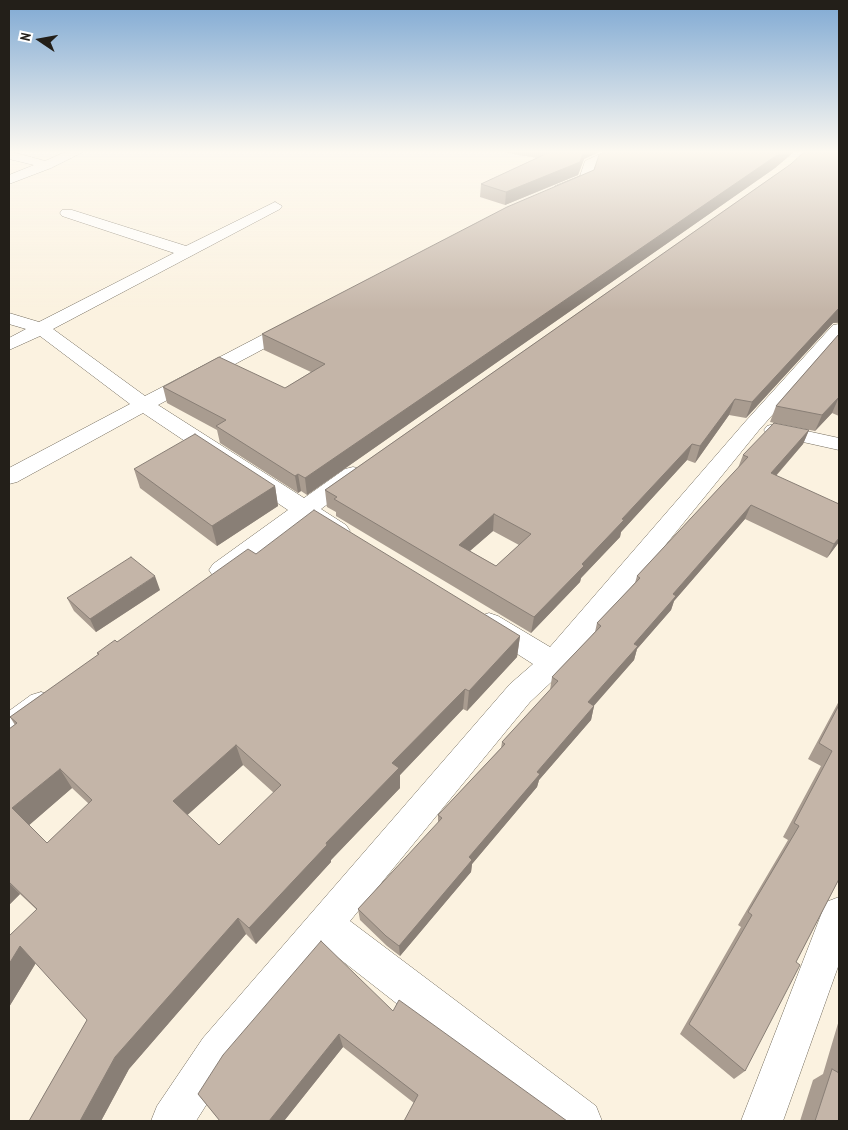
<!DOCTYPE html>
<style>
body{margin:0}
#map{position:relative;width:848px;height:1130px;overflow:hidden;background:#fbf2e0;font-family:"PT Sans Narrow",sans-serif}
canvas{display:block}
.frame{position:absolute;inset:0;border:10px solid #231f19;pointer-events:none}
.north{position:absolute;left:15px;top:15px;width:50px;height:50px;-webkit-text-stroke:4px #fff;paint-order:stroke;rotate:282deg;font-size:14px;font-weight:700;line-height:20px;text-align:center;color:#231f19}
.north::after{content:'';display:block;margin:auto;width:18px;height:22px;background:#231f19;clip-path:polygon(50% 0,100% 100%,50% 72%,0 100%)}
</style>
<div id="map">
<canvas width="848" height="1130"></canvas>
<div class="frame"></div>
<div class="north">N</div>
</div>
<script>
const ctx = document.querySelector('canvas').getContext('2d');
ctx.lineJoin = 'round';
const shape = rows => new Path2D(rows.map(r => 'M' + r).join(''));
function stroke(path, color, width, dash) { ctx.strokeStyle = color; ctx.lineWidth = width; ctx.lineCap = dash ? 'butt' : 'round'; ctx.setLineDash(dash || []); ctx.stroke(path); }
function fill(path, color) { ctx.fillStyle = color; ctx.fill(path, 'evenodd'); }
const minor = shape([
 [9,151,45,161,67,151,85,151,51,168,9,184,9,175,34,165,9,159,9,151],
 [606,151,628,151,595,166,591,181,565,192,555,192,553,189,555,186,580,176,585,161,606,151],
 [275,202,282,206,280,209,53,329,145,396,287,322,293,321,299,322,302,326,299,330,158,405,304,498,345,469,353,467,361,469,364,474,361,479,321,509,346,525,350,531,346,537,338,539,330,537,305,521,231,576,222,579,213,576,209,570,213,564,288,510,143,413,17,482,9,484,9,468,130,404,40,336,9,350,9,338,26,329,9,324,9,313,39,322,174,253,62,216,60,213,62,210,72,210,186,246,275,202],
 [839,324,839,340,759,430,563,671,530,702,350,921,596,1106,602,1121,547,1121,327,949,231,1066,196,1121,151,1121,157,1106,203,1038,510,684,533,664,480,630,476,623,480,616,489,613,498,616,550,647,745,422,833,325,839,324],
 [774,424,839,438,839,450,767,434,764,430,767,426,774,424],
 [41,692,51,695,56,704,51,713,20,737,9,741,9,711,31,695,41,692],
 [839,897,839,964,783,1121,741,1121,826,902,839,897]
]);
const wall = shape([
 [507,151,601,151,584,159,578,175,505,205,480,197,481,184,537,158,507,153],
 [605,151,795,151,775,168,307,495,301,491,298,493,220,443,217,430,167,403,163,387,285,388,311,372,264,350,262,334,594,170],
 [839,151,839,323,833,323,746,418,729,415,695,463,687,460,621,532,620,537,581,578,580,582,531,633,336,516,336,512,327,507,325,490,791,164],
 [493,531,519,545,496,566,470,551],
 [839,334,839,416,832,413,815,431,770,422,776,406],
 [809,430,803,444,776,476,839,542,827,558,745,519,674,601,671,610,637,649,634,660,593,706,594,706,591,720,539,780,537,787,472,864,471,872,400,956,387,946,360,920,358,909,438,823,438,815,501,748,502,742,550,690,552,677,595,632,597,623,635,583,637,576,738,468,743,455],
 [134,469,275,486,278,506,217,546,140,488],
 [256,554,520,636,517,657,467,711,463,709,400,775,400,788,331,860,331,862,256,944,246,934,129,1069,101,1121,29,1121,87,1020,36,963,9,1007,9,936,37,910,20,894,9,905,9,729,15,725,10,717,98,655,97,653,117,642],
 [243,765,274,793,219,845,187,815],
 [72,788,89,804,47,843,29,825],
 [160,590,96,632,74,611,67,598],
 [839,701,839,879,796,962,745,1071,734,1079,680,1034,741,927,738,925,788,840,783,837,821,766,808,759],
 [393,1011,567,1121,414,1103,343,1047,284,1121,220,1121,198,1094],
 [839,1020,839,1121,800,1121,813,1080,823,1074]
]);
const shadedWall = shape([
 [584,151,601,151,584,159,578,175,505,205,506,192],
 [783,151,795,151,775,168,307,495,305,478],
 [839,308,839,322,833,323,746,418,752,402],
 [839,397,832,413,815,431,822,415],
 [735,399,729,415,695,463,700,446],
 [809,430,803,444,765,488,771,473],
 [692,444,687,460,621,532,620,537,581,578,580,582,531,633,534,617,582,564,622,519],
 [298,474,301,491,298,493,295,476],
 [275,486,278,506,217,546,212,526],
 [751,505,745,519,674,601,671,610,637,649,634,660,585,716,588,702,673,594],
 [494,514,493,531,458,561,459,545],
 [839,538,839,542,827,558,834,544],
 [155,576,160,590,96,632,90,619],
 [520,636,517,657,467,711,469,691],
 [465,689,463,709,400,775,400,788,331,860,331,862,256,944,249,928,326,843,392,763],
 [594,706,591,720,539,780,537,787,472,864,471,872,400,956,399,946,469,857,537,772],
 [236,745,243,765,182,820,173,801],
 [60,769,72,788,27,827,12,808],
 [9,883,20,894,9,905],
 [238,918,246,934,129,1069,101,1121,80,1121,115,1057],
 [20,946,37,961,9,1007,9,964],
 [339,1034,343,1047,284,1121,269,1121]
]);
const building = shape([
 [552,151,584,151,580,162,506,192,481,184,552,151],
 [605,151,783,151,305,478,298,474,295,476,216,426,226,420,163,387,219,357,285,388,325,364,262,334,507,207,594,170,599,155,605,151],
 [805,151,839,151,839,308,752,402,735,399,700,446,692,444,622,519,624,520,582,564,584,566,534,617,334,499,337,497,325,490,791,164,805,151],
 [494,514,531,534,496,566,459,545,494,514],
 [839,334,839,397,822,415,776,406,839,334],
 [774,423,809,430,771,473,839,504,839,538,834,544,751,505,673,594,676,596,634,644,638,646,588,702,594,706,537,772,540,774,469,857,472,860,399,946,386,936,358,909,442,818,438,815,505,744,502,742,558,681,552,677,601,626,597,623,640,578,637,576,748,457,743,455,774,423],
 [195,434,275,486,212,526,134,469,195,434],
 [314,510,520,636,469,691,465,689,392,763,399,768,326,843,327,845,249,928,238,918,115,1057,80,1121,29,1121,87,1020,20,946,9,964,9,936,37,909,9,882,9,729,17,723,10,717,99,654,97,653,115,640,117,642,248,549,256,554,314,510],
 [236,745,281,785,219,845,173,801,236,745],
 [60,769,92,800,47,843,12,808,60,769],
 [131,557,155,576,90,619,67,598,131,557],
 [839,705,839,879,796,962,800,965,745,1071,689,1024,752,915,748,912,799,826,794,823,832,751,819,743,839,705],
 [321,941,393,1011,399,1000,567,1121,404,1121,418,1095,339,1034,269,1121,220,1121,198,1094,223,1055,321,941],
 [832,1069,839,1073,839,1071,839,1121,815,1121,832,1069]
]);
stroke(minor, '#736b5c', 1);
fill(minor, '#fff');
fill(wall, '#a99c90');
fill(shadedWall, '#897f76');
fill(building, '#c4b5a8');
stroke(building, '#897f76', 1);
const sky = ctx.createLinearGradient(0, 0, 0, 310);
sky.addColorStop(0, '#7fa9d3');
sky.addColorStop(0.49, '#fdf9f1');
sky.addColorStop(1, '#fdf9f100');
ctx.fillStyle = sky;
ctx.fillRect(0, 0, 848, 310);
</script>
